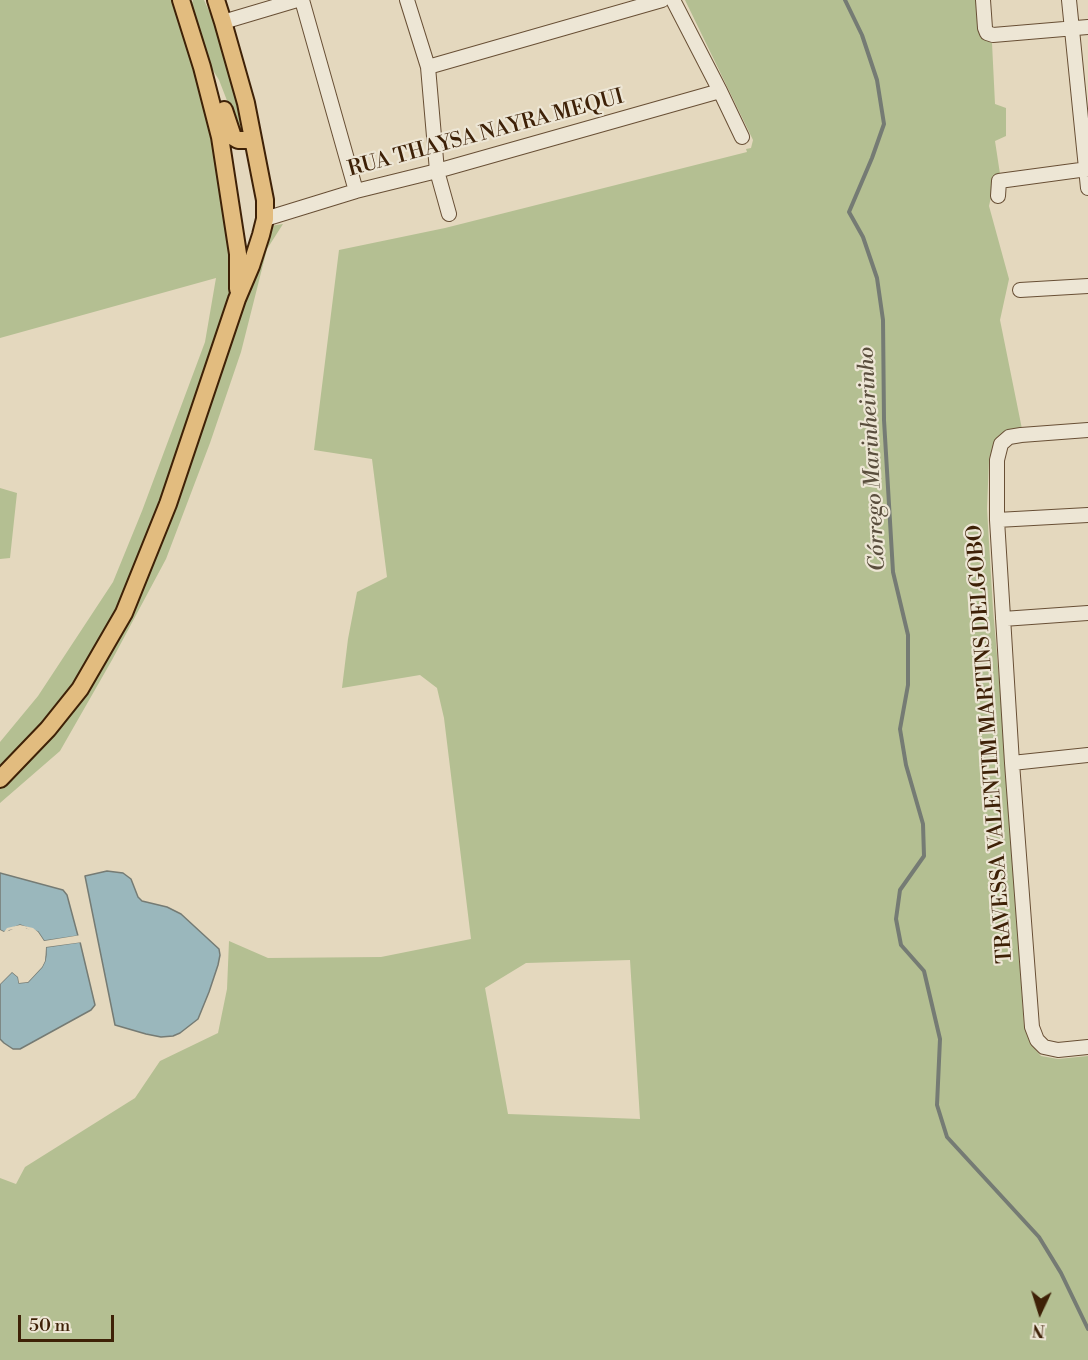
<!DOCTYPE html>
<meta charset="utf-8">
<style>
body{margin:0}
#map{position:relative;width:1088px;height:1360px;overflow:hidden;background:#e4d8be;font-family:"Libre Bodoni",serif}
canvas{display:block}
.north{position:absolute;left:1010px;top:1282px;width:60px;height:60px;-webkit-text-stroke:4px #ede6d5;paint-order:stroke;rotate:184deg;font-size:16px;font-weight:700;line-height:24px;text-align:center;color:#3e2107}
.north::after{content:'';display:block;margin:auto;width:21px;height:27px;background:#3e2107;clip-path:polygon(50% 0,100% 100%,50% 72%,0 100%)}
.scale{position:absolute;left:18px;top:1315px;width:96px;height:27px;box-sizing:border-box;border:3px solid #3e2107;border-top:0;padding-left:8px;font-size:18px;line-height:21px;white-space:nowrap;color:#3e2107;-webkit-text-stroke:4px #ede6d5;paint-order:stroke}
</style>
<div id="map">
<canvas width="1088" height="1360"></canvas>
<div class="north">N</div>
<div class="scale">50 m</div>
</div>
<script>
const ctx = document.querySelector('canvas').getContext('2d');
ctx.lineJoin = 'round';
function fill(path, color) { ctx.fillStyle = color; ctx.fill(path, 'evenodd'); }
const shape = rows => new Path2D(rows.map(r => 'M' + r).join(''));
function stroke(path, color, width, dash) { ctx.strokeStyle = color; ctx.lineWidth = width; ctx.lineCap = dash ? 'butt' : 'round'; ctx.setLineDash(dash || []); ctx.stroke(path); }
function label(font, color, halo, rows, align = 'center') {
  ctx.font = font + ' "Libre Bodoni",serif'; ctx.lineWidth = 4.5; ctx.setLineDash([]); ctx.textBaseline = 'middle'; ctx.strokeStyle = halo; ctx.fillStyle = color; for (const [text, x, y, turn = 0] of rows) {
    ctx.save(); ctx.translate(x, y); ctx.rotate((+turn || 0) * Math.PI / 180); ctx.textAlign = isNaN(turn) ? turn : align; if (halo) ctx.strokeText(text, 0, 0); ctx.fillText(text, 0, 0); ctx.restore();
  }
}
const green = shape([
 [0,0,177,0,218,138,235,283,162,505,119,612,74,688,0,775,0,742,38,696,113,582,142,511,205,342,216,278,0,338],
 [193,0,204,0,216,26,247,128,245,134,240,134,219,80,209,64,191,6],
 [685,0,978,0,982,35,986,40,992,43,995,104,1006,108,1006,136,995,141,1000,174,995,179,989,206,1009,279,1000,320,1022,429,995,442,989,459,987,509,993,609,1005,749,1024,1026,1030,1043,1041,1056,1058,1059,1088,1056,1088,1360,0,1360,0,1178,16,1184,25,1167,135,1098,160,1061,218,1033,227,989,229,941,268,958,381,957,471,939,444,718,437,688,420,675,342,688,348,639,357,592,387,577,372,459,314,450,339,250,445,228,747,152,746,149,751,148,753,140],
 [630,960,640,1119,508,1114,485,988,526,963],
 [283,224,267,249,241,352,210,443,166,559,112,660,60,751,0,803,0,786,103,660,270,226],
 [0,488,17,493,10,558,0,559]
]);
const water = shape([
 [107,871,123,873,131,879,138,897,142,901,167,907,181,914,219,949,220,955,218,965,209,992,198,1019,180,1033,173,1036,161,1037,146,1034,115,1025,85,876,107,871],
 [0,873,63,890,67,895,78,936,44,941,38,932,20,925,4,932,0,930,0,873],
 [80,942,95,1005,91,1010,20,1049,13,1049,4,1043,0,1039,0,984,12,972,18,977,19,983,28,982,42,967,45,961,46,955,46,947,80,942]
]);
const pier = shape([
 [20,925,33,928,38,932,44,941,81,935,81,937,78,939,44,944,36,934,26,928,14,929,9,930,5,935,0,933,0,930,4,932,7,928],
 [80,939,83,942,46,947,45,961,42,967,28,982,19,983,18,977,12,972,0,984,0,979,11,969,21,975,21,980,26,979,39,965,42,960,45,945]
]);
const stream = shape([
 [845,0,862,35,877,80,884,124,872,158,849,212,863,237,877,278,883,320,884,420,893,572,908,635,908,685,900,729,906,765,923,824,924,856,900,890,896,919,901,945,924,971,940,1039,937,1105,947,1137,1039,1237,1061,1273,1088,1329]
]);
const minor = shape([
 [302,0,356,191],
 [407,0,428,67,437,171,449,214],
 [673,0,720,91,742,137],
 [983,0,985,28,987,33,993,35,1088,27],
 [1069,0,1088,188],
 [223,22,297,0],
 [428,67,662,0],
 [998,196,999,181,1088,169],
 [265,219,356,191,437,171,720,91],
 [1020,290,1088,286],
 [1088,430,1021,435,1009,437,1001,444,997,460,997,520,1012,763,1032,1027,1037,1040,1044,1047,1058,1050,1088,1047],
 [997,520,1088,515],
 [1003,619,1088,613],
 [1012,763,1088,755]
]);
const major = shape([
 [181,0,202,67,220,137,238,254,238,289],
 [224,110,233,137,238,140,246,140,252,138],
 [0,779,48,729,80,689,124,613,168,504,237,299,251,266,261,235,265,219,265,200,246,103,223,22,216,0]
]);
const streetNames = [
 ["RUA THAYSA NAYRA MEQUI",486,134,-15],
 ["TRAVESSA VALENTIM MARTINS DELGOBO",991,744,-94]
];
const waterNames = [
 ["Córrego Marinheirinho",873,459,-93]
];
fill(green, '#b4bf92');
fill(water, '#9ab7bc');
stroke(water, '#757b74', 1.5);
fill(pier, '#e4d8be');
stroke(stream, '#757b74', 4);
stroke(minor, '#684f35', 16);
stroke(major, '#3e2107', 20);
stroke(minor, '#ede6d5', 14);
stroke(major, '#e2bc7f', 16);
label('21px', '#3e2107', '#ede6d5', streetNames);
label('italic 22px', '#5a4e3d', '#ede6d5', waterNames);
</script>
